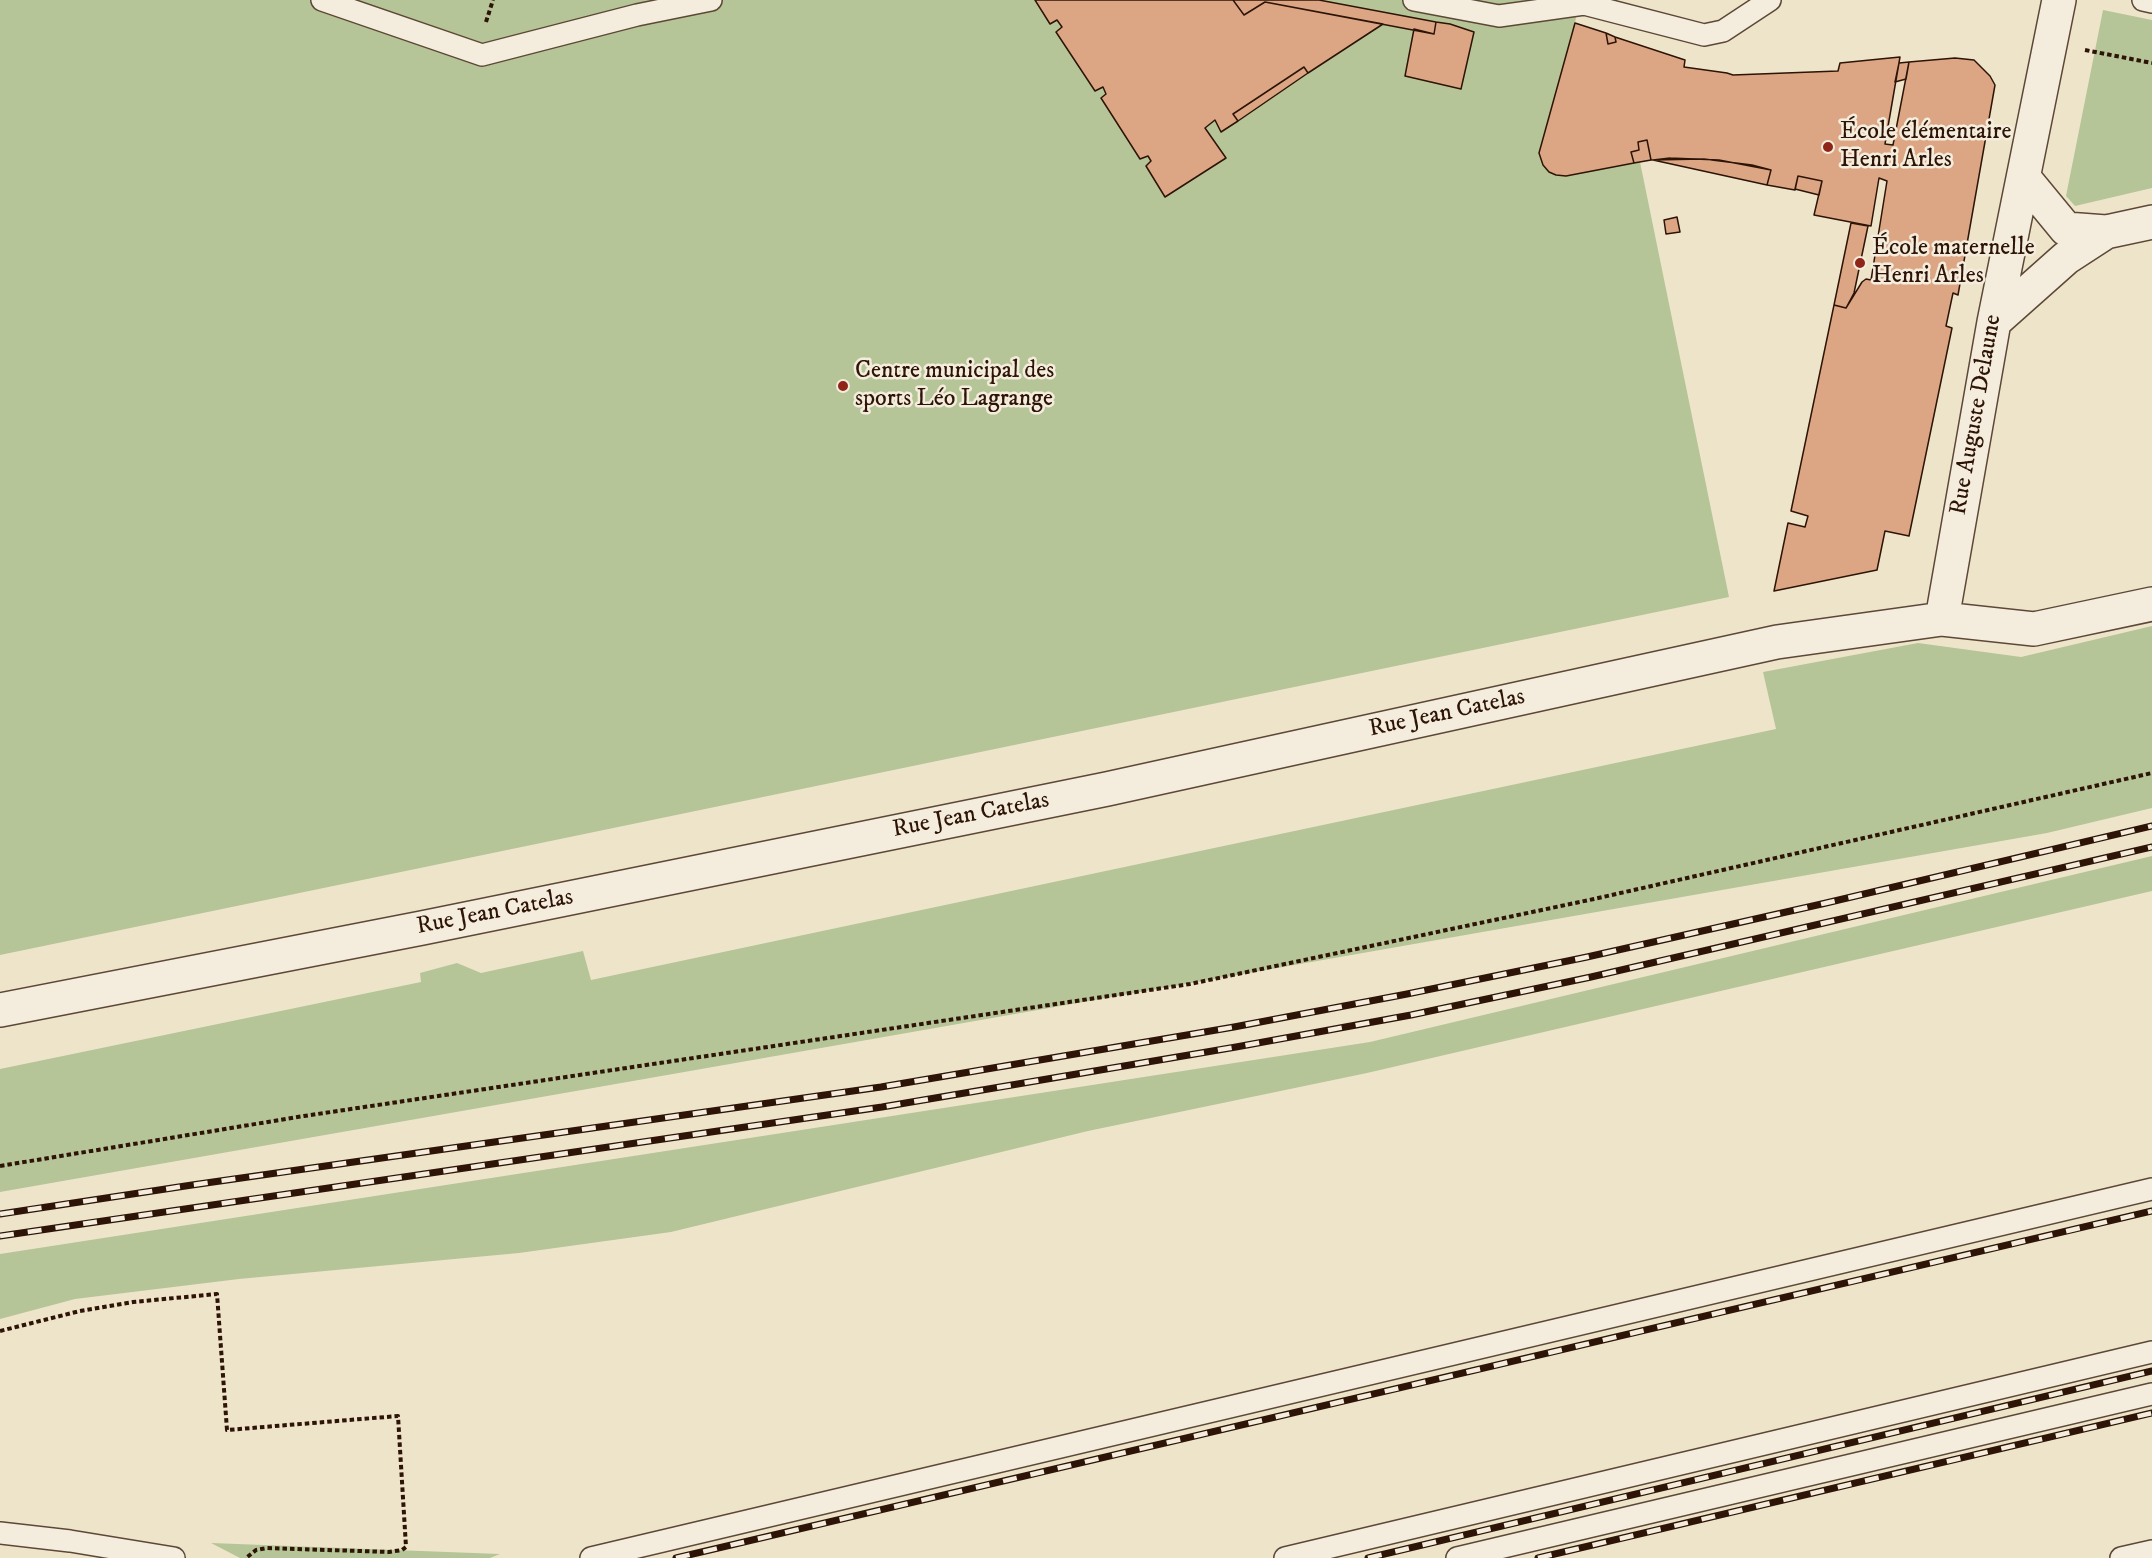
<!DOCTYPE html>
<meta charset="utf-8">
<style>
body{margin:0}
canvas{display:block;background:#eee4ca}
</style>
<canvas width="2152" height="1558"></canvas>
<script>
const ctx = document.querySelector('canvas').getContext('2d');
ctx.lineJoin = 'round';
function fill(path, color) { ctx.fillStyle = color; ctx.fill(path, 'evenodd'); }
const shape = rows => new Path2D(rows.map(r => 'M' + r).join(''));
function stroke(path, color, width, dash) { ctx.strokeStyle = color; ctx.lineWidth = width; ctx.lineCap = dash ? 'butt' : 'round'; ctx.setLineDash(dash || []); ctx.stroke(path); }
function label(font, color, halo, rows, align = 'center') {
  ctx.font = font + ' "IM FELL DW Pica",serif'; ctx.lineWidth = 5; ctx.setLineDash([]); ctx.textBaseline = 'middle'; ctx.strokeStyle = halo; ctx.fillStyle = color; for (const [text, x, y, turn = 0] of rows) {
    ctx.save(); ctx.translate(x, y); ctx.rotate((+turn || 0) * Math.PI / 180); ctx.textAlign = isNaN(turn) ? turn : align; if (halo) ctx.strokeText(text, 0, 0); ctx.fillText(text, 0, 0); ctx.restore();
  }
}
const green = shape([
 [0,0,1579,0,1575,23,1539,153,1543,165,1549,172,1566,176,1640,162,1729,597,0,955],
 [2103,10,2152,20,2152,188,2075,206,2066,196],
 [2152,626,2152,808,2047,833,0,1192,0,1069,421,982,420,973,457,963,481,973,583,951,591,980,1776,729,1763,672,1918,643,2021,657],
 [2152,856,2152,891,1367,1073,1088,1131,671,1232,519,1253,239,1279,75,1299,0,1319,0,1254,1370,1042],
 [211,1543,500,1554,490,1558,240,1558]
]);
const building = shape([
 [1035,0,1233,0,1244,15,1265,2,1383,24,1308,73,1304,67,1233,114,1238,121,1221,132,1215,120,1205,128,1226,158,1165,197,1146,166,1151,161,1148,156,1140,159,1101,98,1106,94,1103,87,1095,91,1056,32,1062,27,1057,20,1050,24,1035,0],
 [1233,0,1319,0,1436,22,1434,34,1265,2,1244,15,1233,0],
 [1436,22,1450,24,1474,32,1461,89,1405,76,1414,29,1434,34,1436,22],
 [1575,23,1606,33,1608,44,1616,42,1615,37,1685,60,1684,67,1727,73,1733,75,1838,71,1840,63,1900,57,1885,144,1893,145,1909,62,1955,58,1974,60,1990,76,1995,85,1958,295,1953,293,1946,326,1952,328,1909,536,1885,531,1877,570,1774,591,1788,523,1805,527,1808,516,1791,511,1834,305,1846,308,1862,282,1866,279,1871,280,1887,181,1879,178,1871,226,1814,215,1822,181,1798,176,1795,190,1767,185,1771,170,1752,165,1704,159,1651,160,1647,140,1638,142,1639,150,1631,152,1634,163,1566,176,1556,175,1549,172,1543,165,1539,153,1575,23],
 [1606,33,1615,37,1616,42,1608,44,1606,33],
 [1909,62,1906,79,1895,82,1899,63,1909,62],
 [1304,67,1308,73,1238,121,1233,114,1304,67],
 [1647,140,1651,160,1634,163,1631,152,1639,150,1638,142,1647,140],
 [1670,158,1719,160,1771,170,1767,185,1653,160,1670,158],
 [1798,176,1822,181,1819,195,1795,189,1798,176],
 [1677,217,1680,232,1666,234,1664,220,1677,217],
 [1851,223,1868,226,1854,293,1846,308,1834,305,1851,223]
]);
const path = shape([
 [486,22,493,0],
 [2085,50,2152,63],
 [0,1166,304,1116,1190,984,1594,899,2152,773],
 [0,1331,80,1311,133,1302,217,1294,227,1430,398,1416,406,1547,402,1550,389,1552,267,1548,256,1550,246,1558]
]);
const lane = shape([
 [322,0,482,55,637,15,711,0],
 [1414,0,1499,16,1584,4,1704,35,1723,31,1770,0],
 [2143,0,2152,2],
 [0,1533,70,1541,174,1558],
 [591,1558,2152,1189],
 [1285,1558,2152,1352],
 [1457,1558,2152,1394],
 [2121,1558,2152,1551]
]);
const street = shape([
 [2024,178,2066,229,2106,232,2152,222],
 [1994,322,2066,258,2106,232],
 [1942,619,1994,322,2059,0],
 [0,1010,422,928,1107,789,1777,642,1942,619,2034,629,2152,604]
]);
const rail = shape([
 [0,1214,192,1185,881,1087,1234,1027,1407,994,1587,957,1826,903,2152,826],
 [0,1236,882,1107,1236,1047,1411,1015,1591,977,2152,847],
 [676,1558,2152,1211],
 [1368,1558,2152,1371],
 [1538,1558,2152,1413]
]);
const markers = [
 [1828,147,6,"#8f2418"],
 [1860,263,6,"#8f2418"],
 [843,386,6,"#8f2418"]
];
const poiNames = [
 ["École élémentaire",1840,133],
 ["Henri Arles",1840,161],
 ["École maternelle",1872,249],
 ["Henri Arles",1872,277],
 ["Centre municipal des",855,372],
 ["sports Léo Lagrange",855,400]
];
const streetNames = [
 ["Rue Auguste Delaune",1977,415,-80],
 ["Rue Jean Catelas",1447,714,-12],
 ["Rue Jean Catelas",971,816,-11],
 ["Rue Jean Catelas",495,913,-11]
];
fill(green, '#b6c598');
fill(building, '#dca684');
stroke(building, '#2d1406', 1.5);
stroke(lane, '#5d4837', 24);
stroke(street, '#5d4837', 36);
stroke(path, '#2d1406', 4, [4.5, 3]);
stroke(lane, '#f4eddd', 21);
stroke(street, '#f4eddd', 33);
stroke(rail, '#2d1406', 7);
stroke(rail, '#f4eddd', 4.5, [14]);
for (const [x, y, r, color] of markers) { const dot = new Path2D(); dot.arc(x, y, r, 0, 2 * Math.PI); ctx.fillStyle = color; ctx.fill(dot); stroke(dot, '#f4eddd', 2); }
label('24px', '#2d1406', '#f4eddd', poiNames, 'left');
label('24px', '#2d1406', '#f4eddd', streetNames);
</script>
